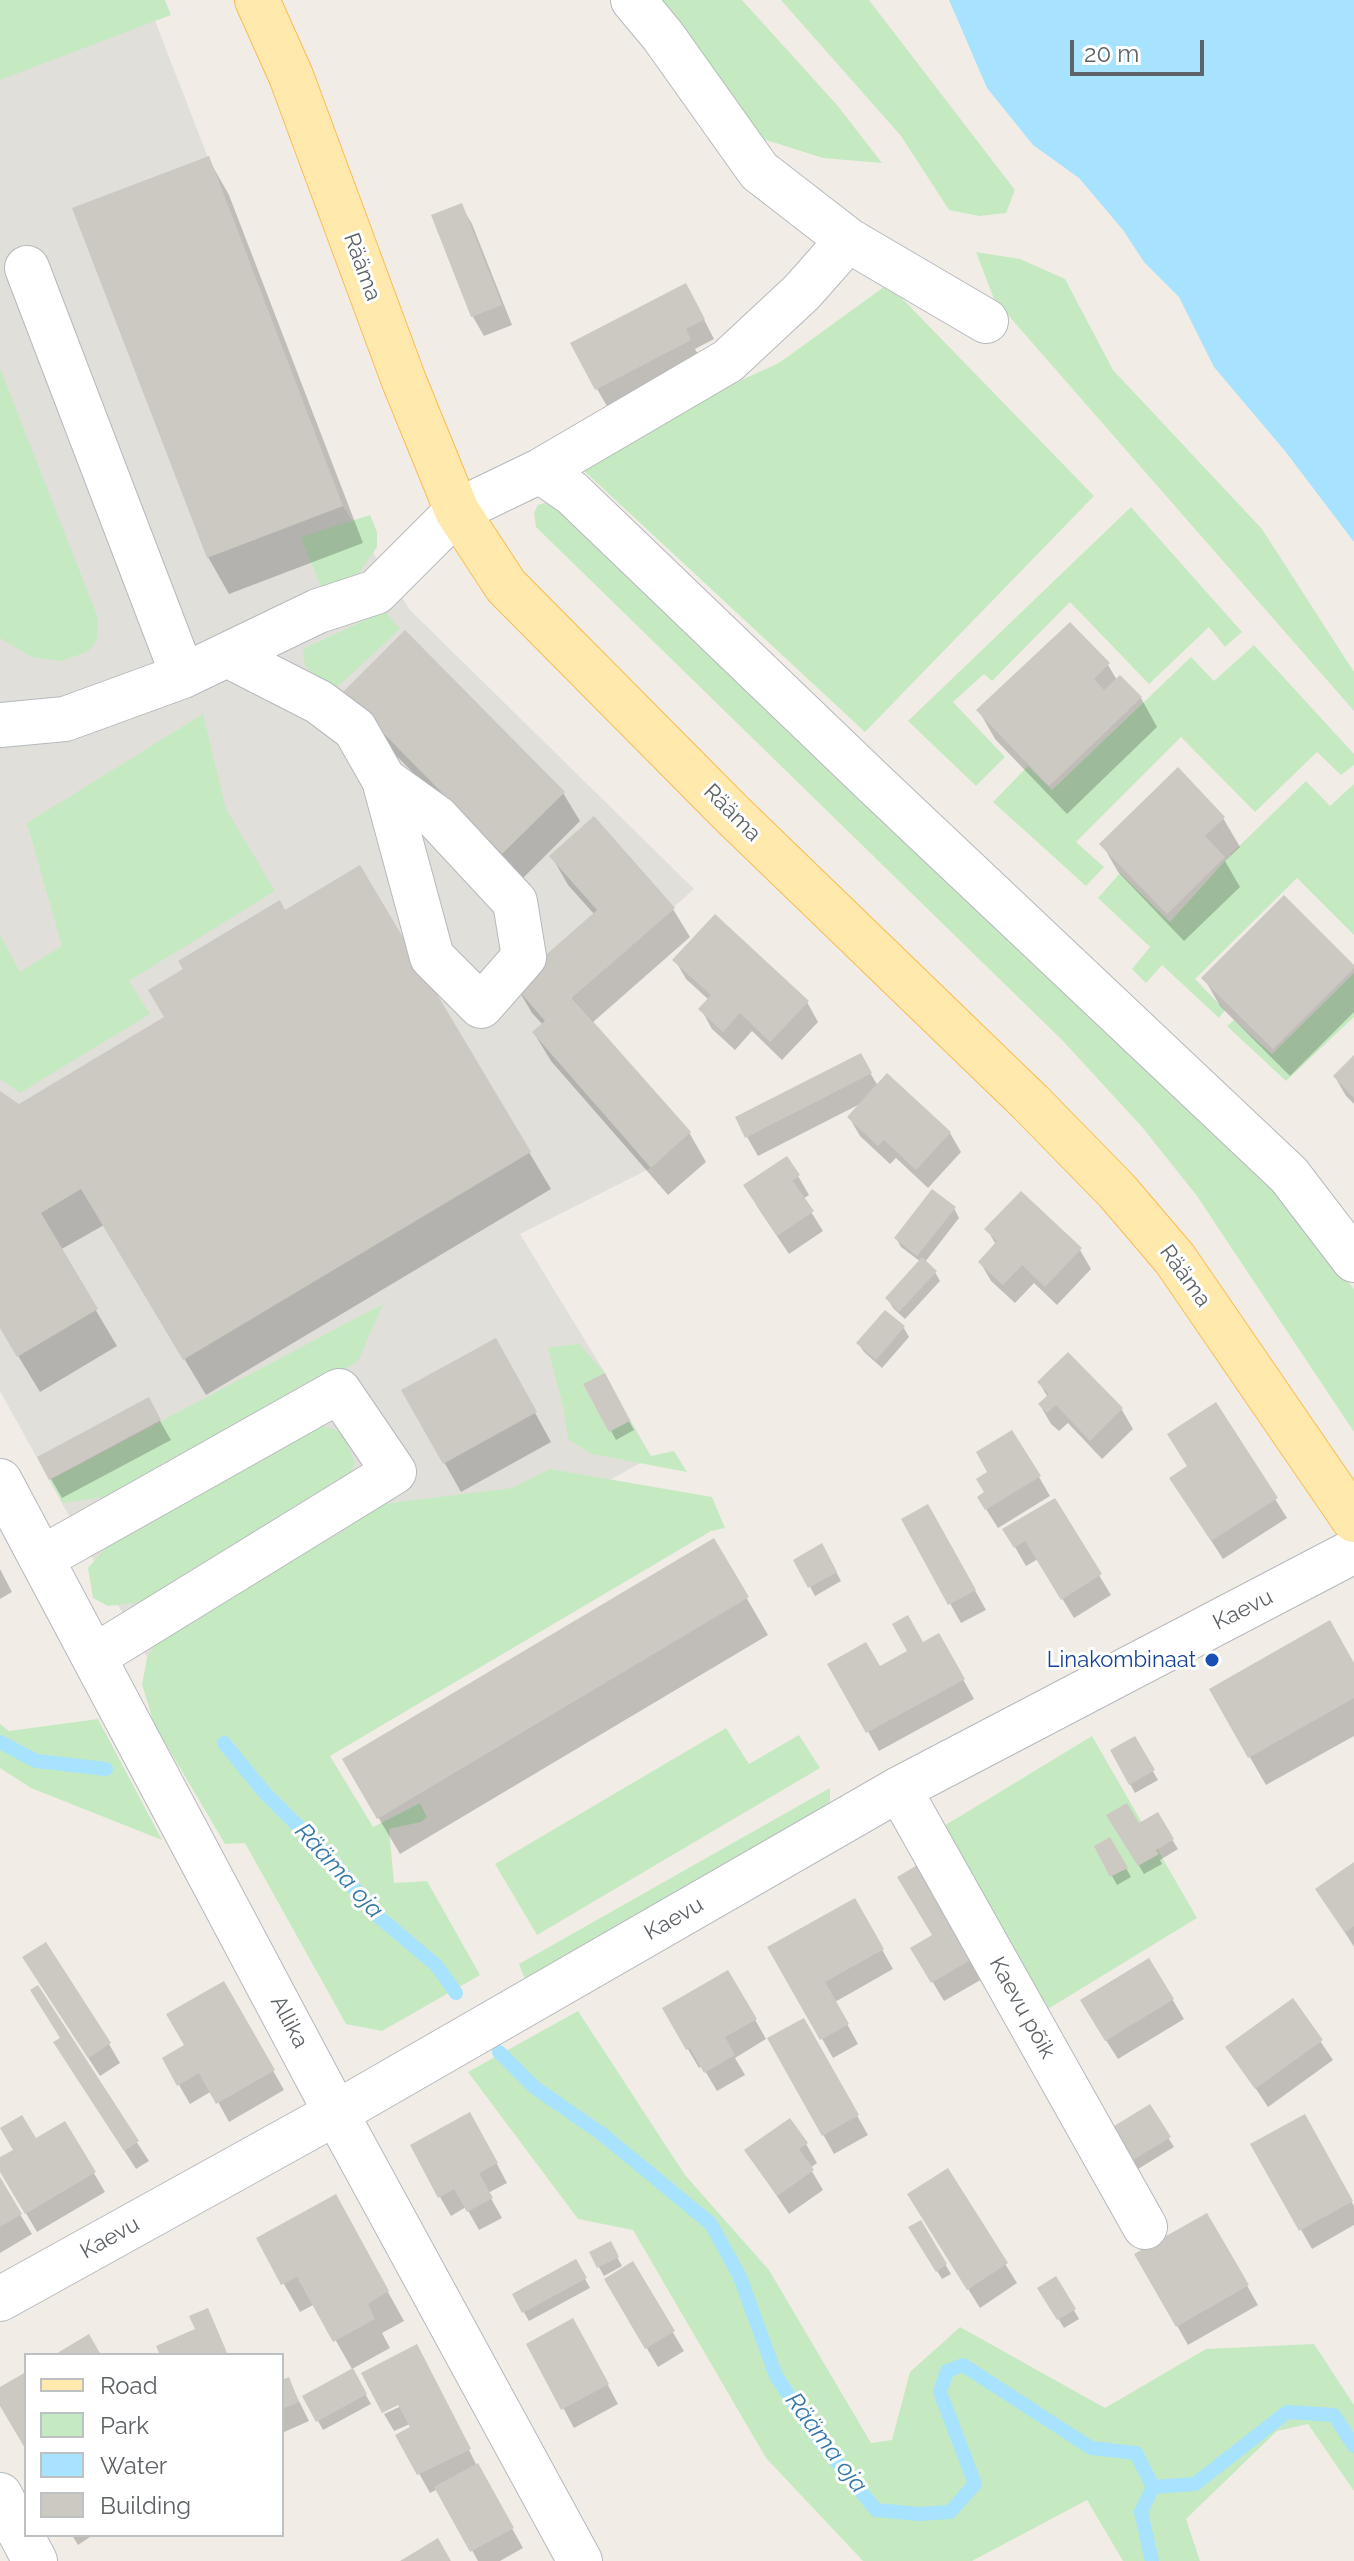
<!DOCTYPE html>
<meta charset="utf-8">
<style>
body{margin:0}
#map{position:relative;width:1354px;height:2561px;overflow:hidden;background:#f1ede6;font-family:Raleway,sans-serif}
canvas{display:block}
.legend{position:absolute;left:24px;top:2353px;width:260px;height:184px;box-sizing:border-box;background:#fff;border:2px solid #bec1c2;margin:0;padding:10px 14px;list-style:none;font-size:24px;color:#5d6367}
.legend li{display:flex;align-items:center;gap:16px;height:40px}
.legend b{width:40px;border:2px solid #bec1c2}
.scale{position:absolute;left:1070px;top:40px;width:134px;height:36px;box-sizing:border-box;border:4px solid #5d6367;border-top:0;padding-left:10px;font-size:24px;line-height:28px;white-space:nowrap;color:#5d6367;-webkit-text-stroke:6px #fff;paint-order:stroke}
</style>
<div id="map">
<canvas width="1354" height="2561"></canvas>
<ul class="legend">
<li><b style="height:10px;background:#ffe9ac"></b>Road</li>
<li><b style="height:22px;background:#c5eac1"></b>Park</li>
<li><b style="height:22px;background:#a7e2ff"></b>Water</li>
<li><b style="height:22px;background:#ccc8c2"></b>Building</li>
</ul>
<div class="scale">20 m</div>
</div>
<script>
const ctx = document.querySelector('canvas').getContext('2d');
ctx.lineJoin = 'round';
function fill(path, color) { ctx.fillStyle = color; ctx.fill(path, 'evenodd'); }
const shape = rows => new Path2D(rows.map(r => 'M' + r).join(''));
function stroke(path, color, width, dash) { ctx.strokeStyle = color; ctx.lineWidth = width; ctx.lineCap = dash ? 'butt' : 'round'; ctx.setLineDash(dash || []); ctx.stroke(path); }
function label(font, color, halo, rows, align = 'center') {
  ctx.font = font + ' Raleway,sans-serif'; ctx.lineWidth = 6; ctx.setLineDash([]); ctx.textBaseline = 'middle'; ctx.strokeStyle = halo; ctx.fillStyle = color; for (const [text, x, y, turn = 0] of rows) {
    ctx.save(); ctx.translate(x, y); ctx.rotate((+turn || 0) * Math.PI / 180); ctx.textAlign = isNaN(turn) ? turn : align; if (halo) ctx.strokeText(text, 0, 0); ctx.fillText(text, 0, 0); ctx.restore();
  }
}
const industrial = shape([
 [0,0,147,0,343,506,410,610,694,889,573,998,691,1132,651,1168,520,1234,605,1373,651,1457,181,1719,0,1391]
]);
const green = shape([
 [0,0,165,0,171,15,0,80],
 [654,0,742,0,837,105,882,163,823,158,757,137],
 [781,0,869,0,1015,190,1006,213,980,216,949,210,901,136],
 [976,252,1020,259,1065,279,1113,370,1262,529,1354,672,1354,711,994,299],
 [888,284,1094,496,865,732,580,467,713,393,779,363],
 [0,368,98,618,97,641,87,652,61,661,31,657,0,638],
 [548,502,562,507,1285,1201,1354,1289,1354,1432,1197,1196,1142,1127,1063,1041,536,527,534,513,538,505],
 [1131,507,1242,632,1225,647,1209,627,1149,684,1070,602,992,681,984,674,953,702,1005,757,976,786,908,721],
 [370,515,377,532,377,547,359,573,323,592,301,537],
 [385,611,400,629,333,691,305,666,303,649],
 [1254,645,1354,754,1354,765,1341,775,1317,752,1255,812,1181,737,1076,842,1104,867,1086,886,993,802,1028,766,1052,790,1191,657,1214,681],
 [203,714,226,809,275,891,129,981,150,1014,20,1093,0,1079,0,935,20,972,62,946,27,823],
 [1306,781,1330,806,1354,784,1354,935,1297,878,1195,979,1225,1010,1219,1018,1162,965,1146,983,1132,969,1150,947,1098,898,1120,873,1170,922,1232,853],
 [1354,973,1354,1017,1286,1081,1227,1026,1234,1020,1272,1054],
 [383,1304,358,1361,301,1399,110,1496,63,1503,50,1480],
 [579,1344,605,1373,583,1385,609,1431,630,1421,651,1456,674,1451,687,1472,592,1454,568,1439,564,1410,548,1348],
 [313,1423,342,1432,355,1462,345,1486,150,1601,108,1606,93,1598,88,1568,117,1535],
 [550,1469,712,1497,725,1528,711,1531,330,1756,373,1827,420,1803,427,1817,421,1822,389,1829,394,1883,427,1881,480,1975,382,2031,346,2024,245,1843,225,1844,154,1724,142,1684,147,1658,162,1632,341,1532,383,1504,512,1488],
 [98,1719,162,1840,31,1788,0,1768,0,1724,9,1731],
 [726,1728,749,1764,799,1735,820,1768,537,1935,495,1864],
 [1092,1736,1197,1918,1043,2012,939,1829],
 [830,1788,830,1805,525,1979,519,1964],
 [578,2011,685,2175,769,2270,871,2443,892,2440,910,2372,960,2327,1105,2408,1206,2349,1314,2344,1354,2405,1354,2491,1308,2424,1277,2431,1186,2519,1200,2561,1123,2561,1087,2500,972,2561,863,2561,766,2458,633,2230,578,2219,468,2072]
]);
const water = shape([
 [949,0,1354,0,1354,542,1285,451,1214,367,1179,297,1144,262,1123,230,1079,178,1033,145,987,88]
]);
const shadow = shape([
 [208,158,229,195,363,543,229,594,208,557],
 [461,205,472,224,512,325,484,336,473,317,434,216],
 [696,304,714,339,695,349,701,360,608,408,597,389],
 [1108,665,1117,680,1120,678,1141,698,1157,727,1067,814,995,739,979,711],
 [362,721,563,793,580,821,520,881],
 [1223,818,1240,847,1225,861,1240,887,1184,941,1118,872,1102,844],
 [552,857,673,909,690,937,592,1023,690,1134,706,1162,668,1195,551,1061,534,1033,543,1025,532,1013,515,984,594,914,568,885],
 [359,868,551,1189,206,1395,104,1225,60,1250,117,1346,40,1392,0,1326,0,1093,19,1106,166,1018,185,970],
 [675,960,807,1002,818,1022,782,1060,752,1031,735,1050,712,1029,701,1009,709,1000,686,979],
 [1354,967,1354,1012,1290,1076,1220,1006,1204,978],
 [860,1056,878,1086,950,1133,961,1152,928,1188,896,1158,890,1164,860,1136,849,1117,862,1103,758,1156,747,1137],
 [1354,1058,1354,1104,1346,1096,1335,1077],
 [798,1176,809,1195,803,1199,823,1231,789,1254,756,1205],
 [954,1208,959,1218,925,1262,935,1272,940,1281,905,1319,893,1308,887,1298,921,1262,901,1247,896,1238],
 [987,1229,1080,1250,1091,1269,1057,1305,1034,1283,1015,1303,991,1281,980,1262,996,1245],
 [904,1328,909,1337,882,1368,864,1352,858,1343],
 [1068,1355,1122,1410,1133,1429,1102,1459,1068,1423,1059,1431,1051,1424,1040,1405,1048,1398,1039,1382],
 [511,1369,551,1442,461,1492,404,1391],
 [604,1375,634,1430,616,1440,586,1385],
 [148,1400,171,1440,62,1498,39,1458],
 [1216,1405,1287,1518,1223,1559,1183,1497,1189,1467],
 [990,1472,1039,1477,1050,1496,998,1528,979,1498,986,1493],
 [1054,1500,1111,1595,1074,1618,1038,1559,1026,1566,1005,1530],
 [928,1506,986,1610,961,1623,903,1520],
 [713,1540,768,1635,400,1854,344,1760],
 [822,1546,841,1581,815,1596,796,1560],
 [0,1569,12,1592,0,1599],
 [939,1636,974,1699,879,1751,830,1664,879,1668],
 [1354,1666,1354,1736,1266,1785,1211,1690],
 [1134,1739,1158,1780,1135,1793,1112,1751],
 [1157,1815,1178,1849,1160,1860,1162,1864,1144,1874,1109,1816,1139,1826],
 [1110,1840,1131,1877,1117,1885,1096,1847],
 [1354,1865,1354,1947,1318,1889],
 [919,1866,984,1978,944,2001,913,1949,934,1936],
 [854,1900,893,1969,835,2002,858,2044,833,2058,770,1948],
 [1149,1960,1184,2019,1118,2059,1093,2020],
 [728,1972,766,2039,735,2058,745,2075,717,2091,702,2066,699,2068,664,2009],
 [36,1977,109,2044,120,2063,100,2076],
 [224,1984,284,2090,229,2122,212,2091,190,2104,164,2059,187,2046],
 [37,1988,149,2161,136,2169,67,2062,62,2039],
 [1293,2001,1333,2060,1268,2107,1228,2047],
 [803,2020,868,2135,834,2154,770,2039],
 [1149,2107,1174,2147,1138,2169,1114,2129],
 [1304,2117,1354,2206,1354,2225,1312,2249,1253,2145],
 [65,2124,105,2192,37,2232,0,2169,0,2160],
 [481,2134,507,2183,488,2193,502,2218,479,2230,466,2207,451,2216,440,2197],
 [806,2144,817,2163,810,2168,823,2190,789,2214,747,2151],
 [947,2171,1017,2283,980,2308,921,2214],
 [0,2181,32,2234,0,2253],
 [1207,2215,1258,2305,1188,2345,1137,2255],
 [920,2222,951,2274,942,2279,911,2228],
 [351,2225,404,2321,382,2333,390,2348,352,2369,315,2304,300,2312,258,2239],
 [610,2244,622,2266,604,2276,591,2253],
 [576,2262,590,2288,529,2321,514,2295],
 [632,2264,684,2351,658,2367,606,2280],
 [1056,2279,1079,2319,1064,2328,1039,2288],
 [584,2340,618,2404,574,2428,529,2345],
 [427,2366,479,2470,523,2548,500,2561,478,2561,438,2489,430,2493,398,2436,413,2428,410,2424,394,2431,384,2414,408,2403],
 [352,2371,371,2404,323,2430,305,2397],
 [288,2379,309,2421,282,2433,282,2382],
 [72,2535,93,2535,78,2545]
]);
const stream = shape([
 [0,1742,36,1761,106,1769],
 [224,1743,264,1792,330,1858,373,1912,436,1965,456,1993],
 [499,2052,534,2087,602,2134,711,2224,740,2277,776,2376,817,2437,876,2510,919,2514,950,2512,975,2484,940,2392,947,2371,963,2365,1091,2448,1136,2453,1153,2487,1195,2484,1287,2412,1334,2415,1354,2446],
 [1152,2561,1141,2512,1153,2487]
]);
const building = shape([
 [209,156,343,506,207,558,72,208],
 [462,203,502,305,471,317,431,215],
 [686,283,705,319,686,329,691,340,595,390,570,343],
 [1070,622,1110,663,1094,679,1104,690,1120,675,1142,697,1049,786,976,710],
 [405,630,565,792,502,854,343,692],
 [1178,767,1225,817,1205,836,1225,857,1167,914,1099,844],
 [594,816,675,908,572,998,691,1132,651,1168,532,1032,545,1021,513,984,597,910,549,856],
 [360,865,531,1152,183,1360,81,1189,41,1213,98,1309,17,1357,0,1328,0,1091,19,1104,164,1017,148,990,183,969,178,961,280,900,285,910],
 [1284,895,1354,965,1354,968,1273,1049,1201,978],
 [715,914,809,1001,770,1042,740,1013,723,1032,698,1009,711,995,672,960],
 [861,1053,872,1073,745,1138,735,1117],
 [1354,1055,1354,1098,1333,1076],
 [887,1073,951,1132,916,1170,884,1140,878,1146,847,1117],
 [787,1156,800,1175,792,1180,814,1211,777,1236,743,1185],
 [932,1189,956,1207,917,1256,894,1238],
 [1021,1191,1082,1248,1045,1287,1022,1265,1003,1285,978,1262,997,1241,984,1229],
 [922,1257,937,1271,899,1312,885,1298],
 [885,1310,905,1326,876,1360,856,1343],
 [496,1338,537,1412,443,1464,401,1390],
 [1068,1352,1123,1408,1090,1441,1056,1405,1047,1413,1038,1404,1049,1394,1037,1382],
 [605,1373,630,1421,609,1432,583,1384],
 [149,1397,161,1420,49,1480,37,1457],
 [1216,1402,1278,1498,1211,1541,1169,1478,1187,1466,1167,1434],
 [1012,1430,1041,1476,985,1510,977,1497,984,1492,976,1479,987,1472,976,1452],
 [1055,1498,1102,1574,1061,1600,1025,1541,1014,1548,1002,1529],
 [928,1504,976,1590,948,1605,901,1519],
 [714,1538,749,1597,377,1819,342,1759],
 [822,1543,837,1572,808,1588,793,1560],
 [908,1615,923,1642,939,1633,965,1679,866,1733,827,1664,866,1642,880,1666,907,1651,892,1624],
 [1330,1620,1354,1663,1354,1698,1248,1758,1209,1689],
 [1135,1736,1155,1770,1129,1785,1110,1750],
 [1127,1803,1139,1823,1158,1812,1174,1839,1156,1850,1159,1854,1138,1866,1106,1815],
 [1110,1837,1128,1868,1110,1877,1094,1846],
 [1354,1862,1354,1926,1345,1933,1315,1889],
 [919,1864,974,1958,931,1983,910,1948,932,1935,897,1877],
 [855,1898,884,1949,825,1982,849,2024,820,2040,767,1947],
 [46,1942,111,2043,88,2058,22,1957],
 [1149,1958,1174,1999,1105,2041,1080,2000],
 [728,1970,757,2019,725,2037,735,2055,704,2073,690,2048,686,2050,662,2008],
 [224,1981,275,2070,216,2104,199,2073,177,2086,162,2058,184,2045,166,2014],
 [38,1985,139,2141,124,2151,53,2042,60,2038,30,1990],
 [1293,1998,1323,2040,1255,2089,1225,2047],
 [804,2018,859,2115,822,2136,767,2038],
 [1150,2104,1171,2137,1131,2161,1111,2128],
 [470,2112,498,2163,479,2173,493,2198,467,2212,454,2189,438,2198,410,2145],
 [1305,2114,1353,2201,1299,2231,1250,2144],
 [22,2115,36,2138,65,2121,96,2172,25,2214,0,2172,0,2157,13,2150,0,2128],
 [790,2118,808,2143,799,2149,814,2170,777,2196,744,2150],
 [948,2168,1008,2263,967,2290,907,2194],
 [0,2177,22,2214,0,2227],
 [336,2194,389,2291,368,2304,375,2319,333,2342,297,2277,281,2285,256,2238],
 [1207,2213,1249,2285,1176,2327,1134,2254],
 [921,2220,947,2264,936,2272,908,2227],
 [611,2241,619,2257,597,2268,589,2252],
 [576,2259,587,2278,522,2313,512,2294],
 [633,2261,675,2331,645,2349,604,2279],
 [1056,2276,1076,2309,1057,2320,1037,2288],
 [208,2308,228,2355,160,2355,156,2346,195,2329,189,2316],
 [573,2318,609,2384,561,2410,526,2344],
 [89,2334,101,2355,54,2355],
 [417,2344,471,2449,417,2475,395,2435,410,2427,398,2405,382,2413,361,2373],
 [353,2368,367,2394,316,2422,302,2396],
 [26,2372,26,2450,0,2406,0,2387],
 [289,2377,299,2402,282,2409,282,2380],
 [478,2463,514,2528,470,2552,434,2487],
 [438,2538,451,2561,400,2561]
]);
const minor = shape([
 [633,0,663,36,759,171,848,240,986,321],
 [27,268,183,676,318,611,376,592,457,511,540,471,728,361,802,292,848,240],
 [540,471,572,493,874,783,1289,1175,1354,1260],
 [227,655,319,702,355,729,384,780,432,957,481,1006,524,957,515,902,437,818,384,780],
 [0,725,65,719,183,676],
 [0,1481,336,2113,580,2561],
 [42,1558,339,1391,394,1472,95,1656],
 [899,1789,1145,2227],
 [0,2299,336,2113,899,1789,1354,1551],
 [0,2495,35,2561]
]);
const major = shape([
 [257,0,291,76,404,381,457,511,506,586,731,813,1031,1103,1117,1191,1175,1259,1354,1520]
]);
const markers = [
 [1212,1660,8,"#1a4fb4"]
];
const streetNames = [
 ["Rääma",362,267,70],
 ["Rääma",732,813,45],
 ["Rääma",1185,1276,54],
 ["Kaevu",1243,1610,-27],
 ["Kaevu",674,1919,-30],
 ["Kaevu põik",1022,2008,61],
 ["Allika",289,2022,62],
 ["Kaevu",110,2238,-29]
];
const transitNames = [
 ["Linakombinaat",1196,1660]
];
const waterNames = [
 ["Rääma oja",339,1871,48],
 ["Rääma oja",826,2443,53]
];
fill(industrial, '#e1dfda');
fill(green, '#c5eac1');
fill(water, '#a7e2ff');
fill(shadow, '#0003');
stroke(stream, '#a7e2ff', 14);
fill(building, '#ccc8c2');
stroke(minor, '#b6b9bd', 46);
stroke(major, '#fbbc54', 46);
stroke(minor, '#fff', 44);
stroke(major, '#ffe9ac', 44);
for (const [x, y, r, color] of markers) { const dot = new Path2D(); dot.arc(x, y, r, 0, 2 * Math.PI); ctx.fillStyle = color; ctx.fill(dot); stroke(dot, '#fff', 3); }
label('22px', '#5d6367', '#fff', streetNames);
label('22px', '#164399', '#fff', transitNames, 'right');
label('italic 24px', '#3778a7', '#fff', waterNames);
</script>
